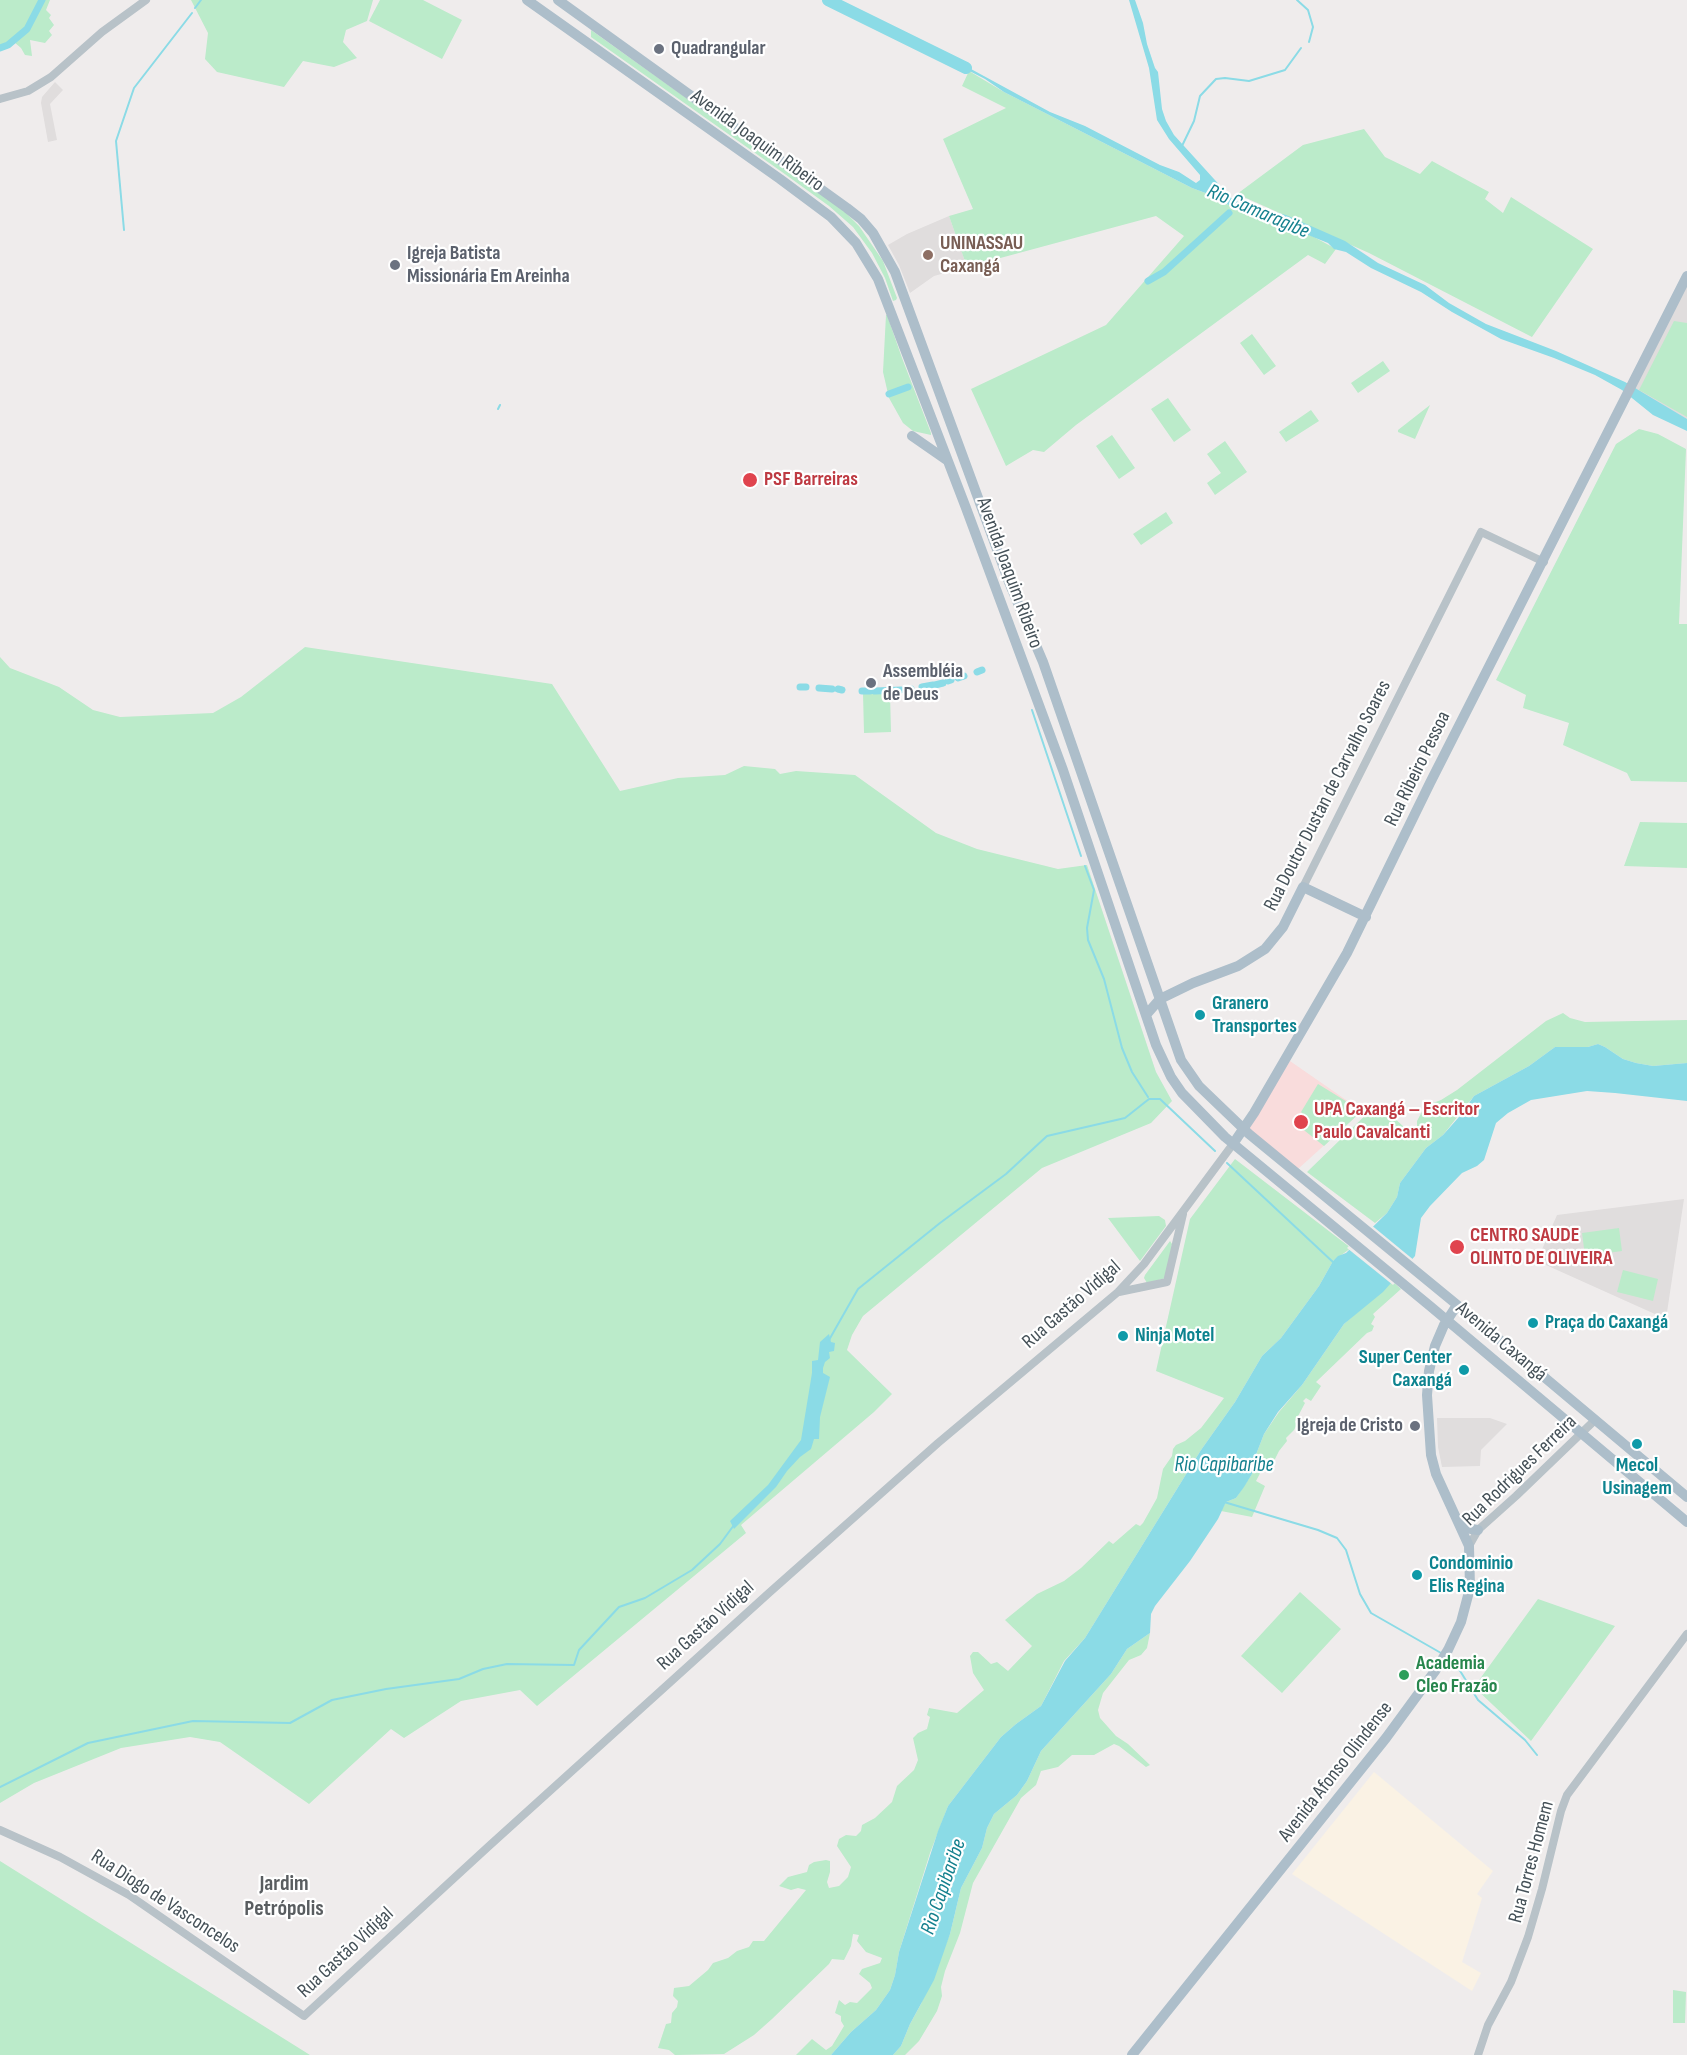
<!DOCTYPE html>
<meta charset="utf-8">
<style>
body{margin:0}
canvas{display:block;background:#efecec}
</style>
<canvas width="1687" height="2055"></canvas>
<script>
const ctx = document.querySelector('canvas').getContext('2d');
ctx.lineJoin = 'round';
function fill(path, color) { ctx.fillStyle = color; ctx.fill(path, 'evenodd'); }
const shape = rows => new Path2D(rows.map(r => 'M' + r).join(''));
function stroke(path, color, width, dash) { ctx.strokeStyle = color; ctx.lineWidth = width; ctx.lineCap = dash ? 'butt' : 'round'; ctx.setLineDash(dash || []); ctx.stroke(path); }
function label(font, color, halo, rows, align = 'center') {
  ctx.font = font + ' "Sofia Sans Condensed",sans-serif'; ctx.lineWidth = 4.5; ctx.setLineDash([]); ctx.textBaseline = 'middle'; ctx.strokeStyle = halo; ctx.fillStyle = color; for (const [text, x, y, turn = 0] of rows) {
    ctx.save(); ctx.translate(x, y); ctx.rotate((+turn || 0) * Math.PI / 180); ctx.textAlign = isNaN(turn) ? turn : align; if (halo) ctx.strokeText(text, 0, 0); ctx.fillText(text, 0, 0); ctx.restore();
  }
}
const commercial = shape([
 [1374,1772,1493,1871,1477,1894,1482,1898,1462,1962,1481,1973,1472,1991,1292,1874]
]);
const education = shape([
 [55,82,63,90,50,104,57,140,48,142,41,103,42,97],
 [949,216,967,267,934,276,910,293,899,265,888,245,907,234],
 [1687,276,1687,422,1632,391],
 [1684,1199,1666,1319,1537,1261,1557,1215],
 [1437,1418,1490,1418,1507,1424,1481,1450,1480,1466,1442,1467,1438,1447]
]);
const medical = shape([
 [1290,1061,1362,1111,1298,1169,1248,1129]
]);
const green = shape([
 [0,0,50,0,46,10,51,15,49,18,54,25,49,31,52,35,45,43,30,40,32,56,25,55,21,48,14,42,0,49],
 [191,0,373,0,367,21,346,30,343,42,357,58,334,67,303,61,284,87,217,72,205,59,208,33],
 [380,0,423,0,462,20,442,59,369,21],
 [591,30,843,210,859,226,883,261,897,298,896,300,893,301,885,278,872,253,853,227,829,206,782,172,591,37],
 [969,71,1004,92,1192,188,1211,195,1236,209,1266,218,1314,237,1336,249,1325,264,1308,255,1076,425,1044,452,1033,450,1006,466,971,389,1106,325,1184,236,1156,216,967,267,949,216,973,209,943,139,1006,108,962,86],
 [1364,129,1385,157,1420,174,1432,161,1489,192,1485,199,1503,213,1511,197,1593,249,1532,337,1369,253,1237,194,1303,145],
 [886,315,887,315,902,358,931,433,931,435,913,431,903,423,889,398,883,372],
 [1674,321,1687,323,1687,417,1639,390],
 [1252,334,1276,366,1264,375,1240,343],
 [1383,361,1390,371,1358,393,1351,383],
 [1168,398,1191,430,1174,442,1151,409],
 [1430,405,1415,439,1398,432,1398,430],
 [1311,410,1319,421,1286,442,1279,432],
 [1639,429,1658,434,1686,449,1679,624,1687,624,1687,782,1631,781,1627,773,1563,745,1569,723,1523,708,1526,695,1496,680,1616,444],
 [1112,435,1135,468,1119,479,1096,446],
 [1225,441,1247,472,1215,495,1207,483,1221,473,1207,454],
 [1166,512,1173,523,1141,545,1133,534],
 [305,647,552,684,620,791,678,778,725,775,744,766,775,769,780,774,796,771,855,775,936,833,977,849,1058,869,1087,865,1156,1072,1172,1101,1151,1123,1042,1168,863,1316,852,1335,847,1350,892,1394,874,1412,741,1525,746,1533,537,1706,520,1690,461,1701,404,1738,391,1729,309,1804,220,1742,190,1737,121,1748,34,1783,0,1803,0,657,10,668,59,687,93,710,120,717,213,713,241,697],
 [863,693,890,693,891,732,864,733],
 [1640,822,1687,823,1687,868,1624,866],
 [1563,1013,1570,1018,1585,1022,1687,1020,1687,1063,1653,1066,1636,1063,1623,1059,1605,1047,1598,1044,1588,1047,1555,1047,1529,1066,1474,1096,1443,1135,1426,1148,1400,1183,1397,1197,1387,1213,1375,1223,1307,1172,1378,1103,1417,1139,1417,1121,1425,1106,1441,1100,1457,1090,1546,1021],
 [1318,1084,1362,1111,1324,1146,1300,1127,1306,1117,1301,1112],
 [1235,1159,1351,1248,1333,1261,1319,1286,1281,1338,1262,1356,1235,1402,1201,1450,1085,1638,1064,1661,1041,1706,1016,1724,1001,1737,948,1806,930,1853,899,1952,895,1975,890,1990,876,2010,851,2032,831,2055,796,2055,812,2039,826,2050,832,2046,844,2026,841,2021,841,2016,835,2013,839,2000,845,2005,850,2002,857,2003,872,1988,870,1983,859,1974,862,1969,880,1963,882,1958,866,1952,857,1941,859,1935,853,1934,851,1946,844,1960,832,1959,829,1964,772,2019,754,2035,724,2054,675,2055,669,2050,658,2048,666,2024,671,2023,672,2013,677,2007,678,2001,673,1996,674,1988,689,1986,708,1970,713,1963,728,1958,737,1951,749,1947,753,1941,764,1941,806,1890,798,1888,791,1890,779,1886,788,1877,807,1872,809,1865,814,1862,826,1860,830,1861,830,1872,827,1882,829,1888,839,1886,848,1877,851,1867,837,1846,839,1839,846,1835,856,1836,861,1831,862,1825,875,1818,892,1802,897,1786,914,1770,918,1760,913,1738,918,1733,927,1729,930,1717,927,1715,929,1708,957,1713,984,1690,973,1673,970,1656,973,1652,978,1652,991,1664,997,1662,1008,1671,1032,1646,1005,1620,1037,1594,1064,1581,1081,1568,1109,1541,1113,1544,1136,1524,1140,1526,1143,1523,1157,1498,1163,1469,1172,1456,1173,1449,1176,1445,1185,1441,1201,1428,1224,1398,1156,1371,1190,1219],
 [1159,1216,1165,1220,1166,1226,1140,1261,1108,1218],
 [1619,1228,1622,1251,1585,1256,1582,1233],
 [1170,1241,1172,1244,1166,1278,1147,1283,1144,1278,1145,1275],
 [1623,1270,1658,1279,1653,1301,1617,1292],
 [1392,1281,1401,1289,1373,1314,1375,1317,1371,1324,1374,1326,1372,1331,1367,1333,1316,1382,1321,1386,1311,1401,1306,1398,1303,1401,1305,1403,1295,1422,1297,1424,1294,1430,1286,1438,1287,1441,1279,1451,1272,1465,1266,1462,1256,1481,1265,1486,1252,1517,1221,1511,1226,1502,1236,1498,1252,1474,1257,1452,1264,1434,1279,1412,1302,1385,1344,1324],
 [1300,1592,1341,1629,1282,1693,1241,1656],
 [1538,1599,1615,1626,1531,1741,1474,1687],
 [1150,1633,1147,1648,1141,1655,1129,1660,1103,1693,1098,1710,1100,1718,1116,1736,1128,1744,1150,1765,1146,1767,1119,1746,1114,1744,1094,1755,1072,1755,1058,1767,1041,1771,1036,1785,1021,1798,973,1883,960,1933,945,1971,941,1987,942,1996,937,2011,919,2041,905,2055,893,2055,901,2046,910,2024,921,2004,950,1934,961,1888,982,1848,987,1828,994,1814,1017,1795,1027,1781,1041,1751,1111,1674,1127,1649],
 [0,1861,310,2055,0,2055],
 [1673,1990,1686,1992,1685,2023,1673,2023]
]);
const water = shape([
 [1129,0,1135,0,1143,23,1147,44,1155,68,1158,72,1162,109,1166,121,1174,135,1224,190,1228,196,1238,202,1286,215,1345,241,1378,263,1425,285,1449,303,1486,324,1556,351,1625,382,1687,419,1687,431,1653,415,1622,390,1595,375,1554,358,1501,339,1452,312,1421,292,1371,268,1346,252,1334,249,1328,243,1266,218,1236,209,1211,195,1192,188,1004,92,985,79,952,62,953,61,971,69,1050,112,1085,126,1160,165,1179,172,1196,183,1200,180,1200,175,1169,139,1157,120,1149,68],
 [1598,1044,1605,1047,1623,1059,1636,1063,1653,1066,1687,1063,1687,1101,1615,1093,1587,1091,1531,1100,1508,1113,1496,1123,1484,1160,1477,1166,1462,1173,1430,1206,1421,1218,1415,1256,1383,1292,1344,1324,1302,1385,1278,1412,1264,1434,1257,1452,1252,1474,1244,1487,1236,1498,1226,1502,1218,1519,1190,1561,1155,1606,1151,1614,1150,1633,1127,1649,1111,1674,1041,1751,1027,1781,1017,1795,994,1814,987,1828,982,1848,961,1888,950,1934,934,1980,910,2024,901,2046,893,2055,831,2055,851,2032,876,2010,890,1990,895,1975,899,1952,938,1831,948,1806,1001,1737,1016,1724,1041,1706,1065,1661,1085,1638,1201,1450,1235,1402,1262,1356,1281,1338,1319,1286,1333,1261,1338,1256,1346,1253,1387,1213,1397,1197,1400,1183,1426,1148,1443,1135,1459,1117,1474,1096,1529,1066,1555,1047,1588,1047],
 [829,1334,831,1342,835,1343,834,1351,829,1352,830,1358,825,1362,823,1368,823,1373,830,1377,820,1417,819,1439,814,1439,811,1449,800,1457,787,1471,776,1487,734,1529,730,1521,768,1485,801,1440,812,1373,812,1361,818,1360,820,1342]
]);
const pier = shape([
 [1370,1224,1415,1261,1393,1285,1347,1248]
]);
const stream = shape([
 [1297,0,1308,10,1313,27,1309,42],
 [195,8,201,0],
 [1181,148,1194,121,1200,96,1216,79,1225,78,1249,81,1285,70,1301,48],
 [124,230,116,141,134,88,192,13],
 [498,409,500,405],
 [1032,710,1081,856],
 [1085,866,1094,890,1087,928,1088,940,1104,979,1122,1048,1132,1072,1148,1097],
 [1227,1163,1334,1263],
 [829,1340,858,1289,940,1223,1006,1174,1047,1136,1125,1118,1149,1099,1160,1099,1215,1151],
 [1224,1502,1318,1530,1337,1538,1346,1550,1360,1594,1371,1613,1441,1653],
 [1448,1657,1454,1661,1478,1700,1525,1740,1537,1755],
 [0,1787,88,1743,193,1721,290,1723,332,1700,386,1689,459,1679,483,1669,507,1664,574,1665,579,1650,619,1607,645,1598,692,1570,720,1544,734,1525]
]);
const canal = shape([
 [0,48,8,45,27,29,42,0],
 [1148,281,1164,272,1229,213],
 [889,394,908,387],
 [977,672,982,670],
 [958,678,964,676],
 [948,681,951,680],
 [935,685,943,683],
 [800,687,806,687],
 [922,687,933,685],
 [819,688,832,689],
 [838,689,842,690],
 [908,689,911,689],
 [862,691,870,691],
 [875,691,901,690]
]);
const river = shape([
 [828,0,966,68]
]);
const minor = shape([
 [0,99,28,91,51,77,102,32,146,0],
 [1303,887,1481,532,1544,562],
 [1119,1292,1167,1282,1183,1214],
 [1469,1546,1478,1530,1516,1496,1595,1420],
 [0,1830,60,1857,129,1895,304,2016,489,1846,770,1592,938,1443,1118,1292,1144,1264,1233,1144],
 [1478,2055,1488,2025,1511,1982,1528,1937,1542,1889,1561,1811,1567,1795,1687,1634]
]);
const major = shape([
 [527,0,780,179,831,217,856,243,878,279,966,508,1063,770,1156,1045,1171,1077,1182,1093,1225,1137,1430,1306,1687,1522],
 [558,0,847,208,861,219,873,233,895,272,1009,582,1043,662,1181,1060,1199,1086,1249,1134,1506,1345,1687,1497],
 [912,436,948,461],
 [1146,1015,1160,999,1193,983,1238,966,1265,949,1283,927,1303,887,1366,917],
 [1233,1144,1254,1113,1347,953,1430,783,1687,276],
 [1459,1522,1471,1529,1478,1530],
 [1132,2055,1386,1738,1435,1671,1448,1650,1461,1622,1470,1588,1469,1546,1436,1474,1431,1455,1427,1395,1429,1371,1435,1346,1444,1325,1457,1305]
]);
const markers = [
 [659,49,6,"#6b7280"],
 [928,255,6,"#8d6e63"],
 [395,265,6,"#6b7280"],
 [750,480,8,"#e0444e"],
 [871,683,6,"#6b7280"],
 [1200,1015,6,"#0f9aa8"],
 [1301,1122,8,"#e0444e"],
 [1457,1247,8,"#e0444e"],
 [1533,1323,6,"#0f9aa8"],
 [1123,1336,6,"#0f9aa8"],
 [1464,1370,6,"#0f9aa8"],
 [1415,1426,6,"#6b7280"],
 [1637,1444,6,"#0f9aa8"],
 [1417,1575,6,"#0f9aa8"],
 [1404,1675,6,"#2e9e5b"]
];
const worshipNames = [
 ["Quadrangular",671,49],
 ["Igreja Batista",407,254],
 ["Missionária Em Areinha",407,277],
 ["Assembléia",883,672],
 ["de Deus",883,695],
 ["Igreja de Cristo",1403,1426,"right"]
];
const streetNames = [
 ["Avenida Joaquim Ribeiro",757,141,36],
 ["Avenida Joaquim Ribeiro",1009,573,70],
 ["Rua Ribeiro Pessoa",1418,769,-64],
 ["Rua Doutor Dustan de Carvalho Soares",1328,796,-63],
 ["Rua Gastão Vidigal",1072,1305,-41],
 ["Avenida Caxangá",1501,1342,40],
 ["Rua Rodrigues Ferreira",1520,1471,-44],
 ["Rua Gastão Vidigal",706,1626,-42],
 ["Avenida Afonso Olindense",1336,1772,-52],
 ["Rua Torres Homem",1532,1862,-75],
 ["Rua Diogo de Vasconcelos",165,1902,33],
 ["Rua Gastão Vidigal",346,1953,-43]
];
const educationNames = [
 ["UNINASSAU",940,244],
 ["Caxangá",940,267]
];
const healthNames = [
 ["PSF Barreiras",764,480],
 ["UPA Caxangá – Escritor",1314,1110],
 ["Paulo Cavalcanti",1314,1133],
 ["CENTRO SAUDE",1470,1236],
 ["OLINTO DE OLIVEIRA",1470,1259]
];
const cultureNames = [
 ["Granero",1212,1004],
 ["Transportes",1212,1027],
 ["Praça do Caxangá",1545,1323],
 ["Ninja Motel",1135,1336],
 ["Super Center",1452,1358,"right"],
 ["Caxangá",1452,1381,"right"],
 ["Mecol",1637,1466,"center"],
 ["Usinagem",1637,1489,"center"],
 ["Condominio",1429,1564],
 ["Elis Regina",1429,1587]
];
const leisureNames = [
 ["Academia",1416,1664],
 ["Cleo Frazão",1416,1687]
];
const waterNames = [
 ["Rio Camaragibe",1258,212,23],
 ["Rio Capibaribe",1224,1466],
 ["Rio Capibaribe",944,1887,-71]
];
const quarterNames = [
 ["Jardim",284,1884],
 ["Petrópolis",284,1909]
];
fill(commercial, '#faf2e4');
fill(education, '#e0dddd');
fill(medical, '#f9dcdc');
fill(green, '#bbebca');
fill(water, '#8bdbe6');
fill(pier, '#efecec');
stroke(stream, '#8bdbe6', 2);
stroke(canal, '#8bdbe6', 7);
stroke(river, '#8bdbe6', 12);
stroke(minor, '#b8c2c8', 8);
stroke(major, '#adbeca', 10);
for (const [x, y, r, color] of markers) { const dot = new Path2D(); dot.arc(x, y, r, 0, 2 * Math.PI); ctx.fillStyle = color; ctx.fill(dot); stroke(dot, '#fff', 2); }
label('bold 20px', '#5b616d', '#fff', worshipNames, 'left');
label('20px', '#455158', '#fff', streetNames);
label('bold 20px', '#785e54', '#fff', educationNames, 'left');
label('bold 20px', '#be3a42', '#fff', healthNames, 'left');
label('bold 20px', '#0d838f', '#fff', cultureNames, 'left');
label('bold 20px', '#27864d', '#fff', leisureNames, 'left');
label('italic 21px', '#14808e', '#fff', waterNames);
label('bold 22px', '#595d60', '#fff', quarterNames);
</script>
